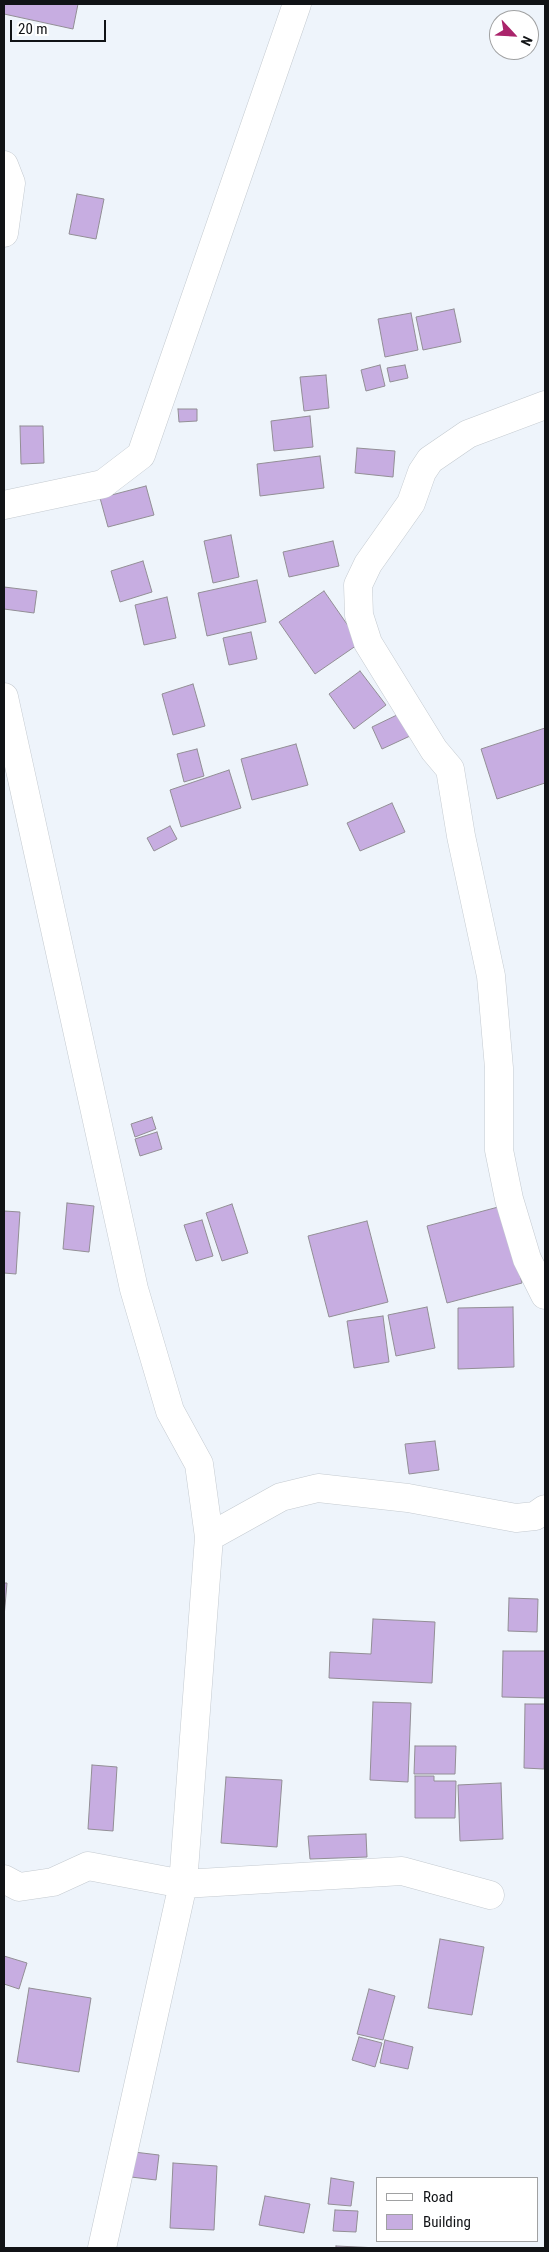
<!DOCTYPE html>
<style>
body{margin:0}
#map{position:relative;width:549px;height:2252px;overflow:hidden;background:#eef4fb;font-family:"Roboto Condensed",sans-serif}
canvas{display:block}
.frame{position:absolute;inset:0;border:5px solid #111316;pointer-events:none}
.legend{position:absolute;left:376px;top:2177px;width:162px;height:65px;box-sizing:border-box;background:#fff;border:1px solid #a0a1a2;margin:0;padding:6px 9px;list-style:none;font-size:15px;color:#111316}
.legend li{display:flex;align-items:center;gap:10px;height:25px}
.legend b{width:25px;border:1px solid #a0a1a2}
.north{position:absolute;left:489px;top:10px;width:50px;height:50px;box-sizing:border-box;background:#fff;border:1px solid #a0a1a2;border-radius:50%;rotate:115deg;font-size:14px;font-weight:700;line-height:20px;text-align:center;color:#111316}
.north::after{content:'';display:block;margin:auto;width:18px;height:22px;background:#aa246b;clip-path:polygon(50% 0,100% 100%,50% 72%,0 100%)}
.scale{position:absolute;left:10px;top:20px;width:96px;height:22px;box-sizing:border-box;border:2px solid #111316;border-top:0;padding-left:6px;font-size:15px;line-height:18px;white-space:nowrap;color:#111316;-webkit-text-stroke:4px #fff;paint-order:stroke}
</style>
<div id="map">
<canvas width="549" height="2252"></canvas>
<div class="frame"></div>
<ul class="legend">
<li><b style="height:6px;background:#fff"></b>Road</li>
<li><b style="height:14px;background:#c7ade1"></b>Building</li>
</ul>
<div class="north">N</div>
<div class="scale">20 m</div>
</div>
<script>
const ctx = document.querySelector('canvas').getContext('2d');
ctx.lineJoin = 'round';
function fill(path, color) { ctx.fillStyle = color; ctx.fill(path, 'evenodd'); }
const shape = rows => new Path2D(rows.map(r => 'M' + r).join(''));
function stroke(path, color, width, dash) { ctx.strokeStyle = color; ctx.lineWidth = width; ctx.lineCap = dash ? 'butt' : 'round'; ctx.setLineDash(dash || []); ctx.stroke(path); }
const building = shape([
 [4,4,78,4,73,29,4,14,4,4],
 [77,194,104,199,96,239,69,234,77,194],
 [454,309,461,342,423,350,416,317,454,309],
 [411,313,418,350,385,357,378,319,411,313],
 [380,365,385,386,366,391,361,370,380,365],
 [405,365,408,378,390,382,387,368,405,365],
 [326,375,329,408,304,411,300,377,326,375],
 [178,409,197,409,197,421,179,422,178,409],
 [310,416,313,447,274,451,271,421,310,416],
 [20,426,43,426,44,463,21,464,20,426],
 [357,448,395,451,393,477,355,473,357,448],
 [320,456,324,488,260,496,257,464,320,456],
 [146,486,154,515,108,527,100,498,146,486],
 [231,535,239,577,213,583,204,541,231,535],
 [333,541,339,566,289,577,283,552,333,541],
 [143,561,152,592,120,602,111,571,143,561],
 [257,580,266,622,207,636,198,593,257,580],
 [4,587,37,591,34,613,4,609,4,587],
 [324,591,360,643,315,674,279,622,324,591],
 [167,597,176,638,144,645,135,605,167,597],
 [251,632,257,659,229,665,223,638,251,632],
 [360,671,386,705,354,729,329,694,360,671],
 [193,684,205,726,173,735,162,694,193,684],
 [399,714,410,736,382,749,372,727,399,714],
 [545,728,545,783,497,799,481,749,545,728],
 [296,744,308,785,252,800,241,759,296,744],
 [197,749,204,776,184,782,177,754,197,749],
 [229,770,241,808,181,827,170,790,229,770],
 [392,803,405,832,360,851,347,823,392,803],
 [170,826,177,839,154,851,147,838,170,826],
 [152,1117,156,1129,135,1137,131,1124,152,1117],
 [157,1132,162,1149,140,1156,135,1139,157,1132],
 [67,1203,94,1206,89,1252,63,1249,67,1203],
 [232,1204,248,1253,222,1261,206,1213,232,1204],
 [502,1206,522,1283,447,1303,427,1226,502,1206],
 [4,1211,20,1212,16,1274,4,1273,4,1211],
 [202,1220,213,1256,196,1261,184,1225,202,1220],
 [367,1221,388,1302,329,1317,308,1236,367,1221],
 [427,1307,435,1348,396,1356,388,1315,427,1307],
 [513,1307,514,1367,458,1369,458,1308,513,1307],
 [383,1316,389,1362,354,1368,347,1321,383,1316],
 [435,1441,439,1470,409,1474,405,1444,435,1441],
 [4,1583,7,1583,4,1617,4,1583],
 [509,1598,538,1599,537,1632,508,1631,509,1598],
 [373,1619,435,1622,432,1683,329,1678,330,1652,371,1654,373,1619],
 [503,1651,545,1651,545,1698,502,1697,503,1651],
 [373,1702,411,1703,408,1782,370,1780,373,1702],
 [525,1704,545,1704,544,1769,524,1768,525,1704],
 [415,1746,456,1746,455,1774,414,1774,415,1746],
 [92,1765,117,1767,113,1831,88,1829,92,1765],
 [415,1776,434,1776,434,1781,456,1781,455,1818,415,1818,415,1776],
 [226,1777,282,1780,277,1847,221,1843,226,1777],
 [501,1783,503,1839,460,1841,458,1785,501,1783],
 [366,1834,367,1857,310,1859,308,1836,366,1834],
 [440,1939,484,1947,472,2015,428,2008,440,1939],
 [4,1956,27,1963,19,1989,4,1984,4,1956],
 [29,1988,91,1998,79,2072,17,2062,29,1988],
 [369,1989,395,1996,383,2040,357,2034,369,1989],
 [359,2037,382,2043,375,2067,352,2060,359,2037],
 [385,2040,413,2047,408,2069,380,2063,385,2040],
 [134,2152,159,2155,156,2180,131,2177,134,2152],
 [173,2163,217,2166,214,2230,170,2228,173,2163],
 [331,2178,354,2182,351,2206,328,2204,331,2178],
 [265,2196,310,2204,304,2233,259,2225,265,2196],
 [335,2210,358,2211,356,2232,333,2231,335,2210],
 [336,2246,379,2248,336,2248,336,2246]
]);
const minor = shape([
 [4,165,11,183,4,233],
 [545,405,468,434,430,460,422,472,411,503,368,564,358,585,359,615,368,643,434,750,450,769,461,836,491,976,499,1068,499,1150,509,1199,527,1259,545,1295],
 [4,505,103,484,141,455,297,4],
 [4,697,134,1289,170,1411,199,1464,209,1537,183,1884,102,2248],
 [209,1537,281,1497,318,1488,408,1498,516,1518,535,1516,545,1509],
 [4,1879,19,1887,53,1882,88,1866,183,1884,402,1871,490,1895]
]);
fill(building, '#c7ade1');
stroke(building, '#928e95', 1);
stroke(minor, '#c4cad0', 29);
stroke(minor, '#fff', 28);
</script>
